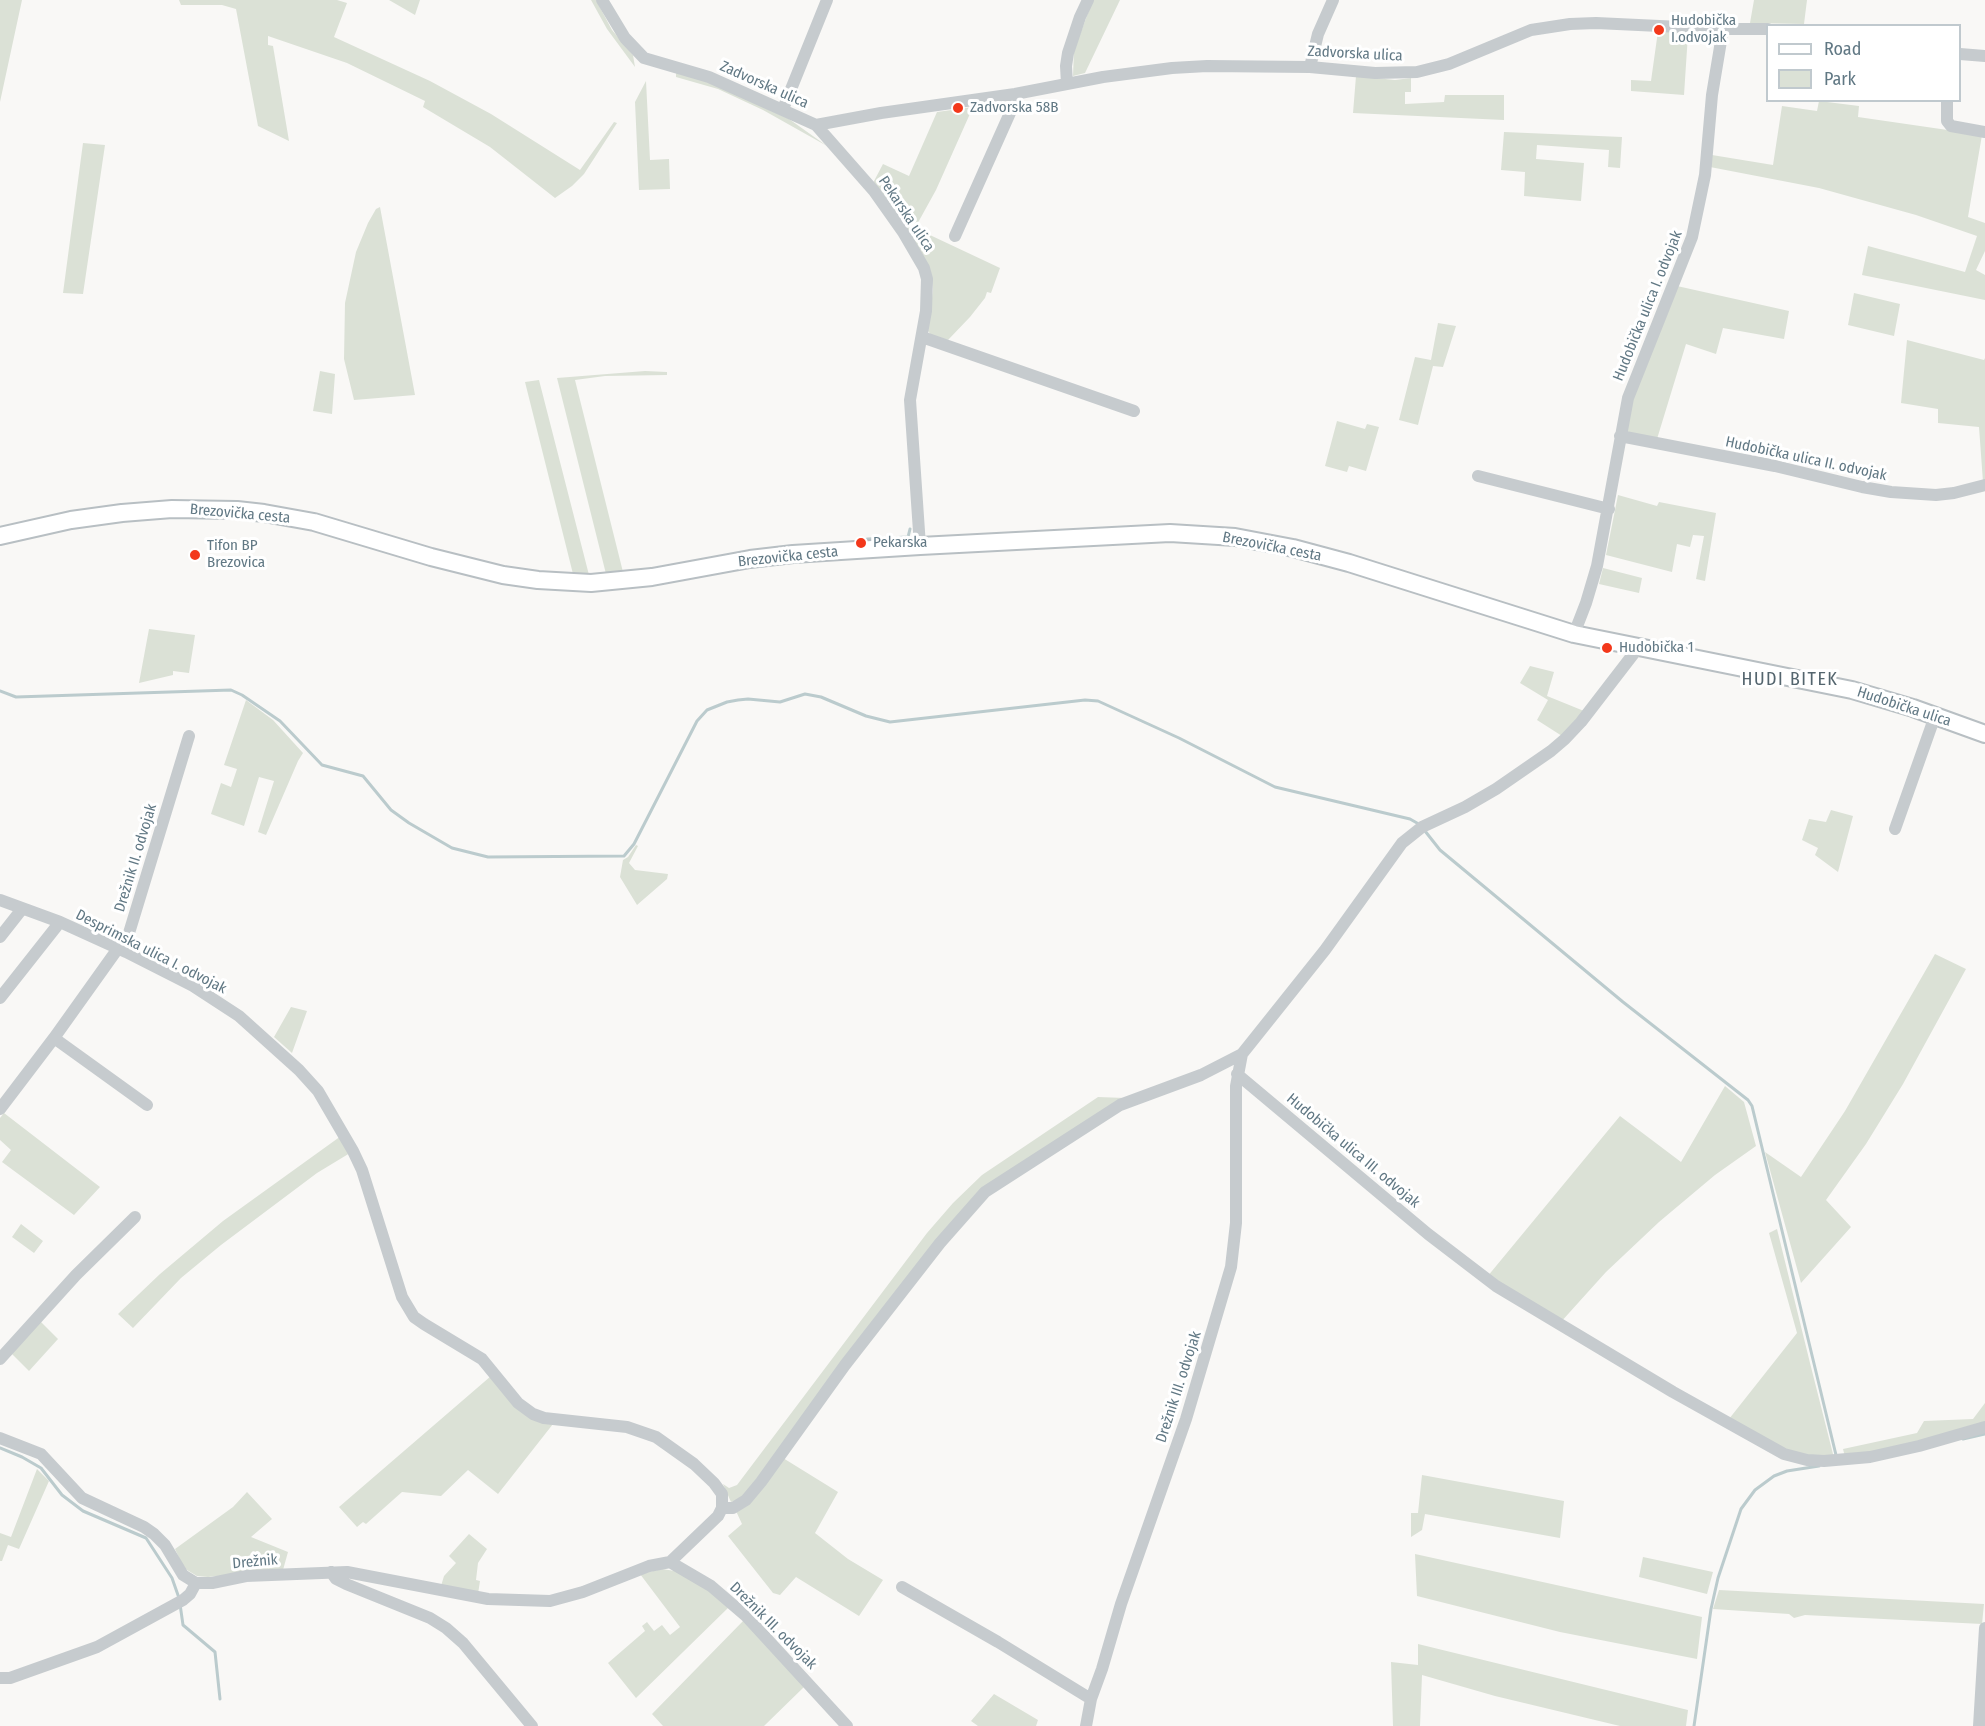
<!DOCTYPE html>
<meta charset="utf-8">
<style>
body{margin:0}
#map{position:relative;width:1985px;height:1726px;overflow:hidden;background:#f9f8f6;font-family:"Fira Sans Condensed",sans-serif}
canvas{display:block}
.legend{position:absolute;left:1766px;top:24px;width:195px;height:78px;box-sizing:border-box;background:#fff;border:2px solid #c0c9ce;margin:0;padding:8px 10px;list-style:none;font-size:18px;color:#617884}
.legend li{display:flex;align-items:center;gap:12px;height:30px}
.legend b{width:30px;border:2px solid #c0c9ce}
</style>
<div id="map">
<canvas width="1985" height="1726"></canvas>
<ul class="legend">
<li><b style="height:8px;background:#fff"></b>Road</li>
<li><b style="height:16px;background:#dbe1d6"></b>Park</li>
</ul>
</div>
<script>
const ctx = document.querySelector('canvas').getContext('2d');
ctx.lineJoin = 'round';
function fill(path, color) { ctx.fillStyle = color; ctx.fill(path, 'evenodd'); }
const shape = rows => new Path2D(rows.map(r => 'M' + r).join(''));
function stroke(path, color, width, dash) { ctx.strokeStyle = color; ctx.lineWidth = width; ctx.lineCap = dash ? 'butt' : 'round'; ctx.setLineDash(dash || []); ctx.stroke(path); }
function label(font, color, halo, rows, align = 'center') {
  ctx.font = font + ' "Fira Sans Condensed",sans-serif'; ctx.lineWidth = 6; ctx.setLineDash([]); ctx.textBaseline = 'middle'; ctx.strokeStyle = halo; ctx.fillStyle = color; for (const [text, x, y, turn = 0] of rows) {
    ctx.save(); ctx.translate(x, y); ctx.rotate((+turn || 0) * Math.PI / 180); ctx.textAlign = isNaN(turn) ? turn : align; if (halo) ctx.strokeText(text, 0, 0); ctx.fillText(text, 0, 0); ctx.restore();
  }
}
const green = shape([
 [0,0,22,0,0,102],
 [179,0,337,0,347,3,334,37,430,81,491,114,580,170,614,122,617,123,584,174,572,186,555,198,490,147,423,107,425,101,347,63,268,36,268,45,273,46,289,141,258,126,236,9,222,5,181,5],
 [389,0,420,0,415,15],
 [591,0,596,0,612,30,633,55,635,67,607,29],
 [1093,0,1120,0,1085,73,1073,76,1074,50],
 [1754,0,1807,0,1804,24,1750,23],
 [1658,31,1688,34,1684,95,1631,91,1631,80,1651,81],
 [676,73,706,81,789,119,827,146,763,110,718,89,676,77],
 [1356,76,1395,80,1411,78,1411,92,1405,92,1405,104,1444,102,1445,95,1504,95,1504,120,1353,113],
 [646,81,650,160,669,159,670,189,639,190,635,102],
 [1819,101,1859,106,1858,117,1982,135,1968,217,1985,223,1985,251,1976,270,1985,275,1985,300,1862,275,1868,246,1965,272,1977,236,1916,215,1819,188,1710,167,1712,155,1773,165,1782,106,1817,111],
 [973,107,936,190,915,228,1000,268,991,293,987,292,985,298,970,317,948,340,931,335,928,331,933,289,932,279,873,183,883,164,909,176,937,112],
 [1504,132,1622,137,1620,168,1608,167,1609,150,1537,145,1536,159,1584,163,1581,201,1524,196,1525,172,1501,170],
 [83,143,105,145,83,294,63,293],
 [380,207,415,395,354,400,344,359,345,303,356,252,368,223,376,209],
 [1677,286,1789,311,1784,339,1723,328,1716,354,1686,344,1657,439,1628,434,1627,415],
 [1854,293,1900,304,1894,336,1848,325],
 [1438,323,1456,326,1443,367,1433,366,1418,425,1399,420,1415,357,1431,360],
 [1907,340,1984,360,1985,358,1985,481,1983,482,1979,427,1938,423,1938,409,1901,403],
 [320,371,335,374,332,414,313,411],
 [645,371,667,372,667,375,605,376,575,380,623,572,606,574,557,378],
 [539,380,589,575,573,574,525,382],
 [1337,421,1365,429,1367,424,1379,427,1366,471,1349,466,1347,472,1325,466],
 [1618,495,1657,506,1659,502,1716,513,1705,581,1696,579,1704,536,1693,535,1690,547,1677,544,1672,572,1606,555],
 [1603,568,1642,578,1639,593,1599,584],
 [149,629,195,635,189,673,173,671,173,675,139,683],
 [1530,666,1554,672,1547,696,1584,711,1562,736,1537,720,1548,700,1520,683],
 [246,700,273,720,303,753,298,761,266,835,258,832,274,781,259,777,244,826,211,814,221,783,231,787,237,769,224,765],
 [1831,810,1853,816,1838,872,1815,855,1818,848,1802,840,1809,819,1826,822],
 [636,845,638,846,629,863,635,870,668,874,667,879,637,905,620,877,623,860,628,857],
 [1935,954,1966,969,1903,1084,1866,1144,1826,1200,1851,1227,1801,1283,1765,1152,1801,1177,1845,1111],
 [291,1007,307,1011,292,1053,274,1037],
 [1725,1086,1744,1102,1756,1146,1715,1175,1659,1222,1606,1272,1560,1323,1487,1277,1620,1116,1681,1162],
 [1098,1097,1125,1098,1000,1177,742,1498,731,1502,723,1484,729,1488,737,1485,927,1233,953,1203,982,1175],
 [4,1113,100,1187,74,1215,2,1162,11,1150,0,1140,0,1118],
 [341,1136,350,1153,317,1173,221,1245,181,1278,133,1328,118,1314,160,1274,223,1221],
 [21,1224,43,1241,34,1253,12,1237],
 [1777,1229,1810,1363,1834,1458,1796,1455,1729,1419,1797,1333,1769,1233],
 [40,1321,58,1339,29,1371,11,1353],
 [491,1376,553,1424,498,1494,468,1470,441,1496,402,1492,366,1524,363,1522,357,1527,339,1507],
 [1985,1403,1985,1424,1921,1443,1845,1457,1843,1449,1917,1433,1924,1421,1973,1419],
 [783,1458,838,1492,815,1533,848,1559,883,1580,859,1616,796,1577,780,1595,773,1593,728,1536,742,1524,736,1511],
 [37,1469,49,1481,19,1549,8,1545,2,1561,0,1561,0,1533,11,1537],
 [1422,1475,1564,1501,1560,1538,1425,1514,1422,1530,1411,1537,1411,1513,1418,1513],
 [247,1492,272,1519,251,1537,288,1552,283,1570,208,1577,197,1576,187,1570,182,1564,175,1549,233,1507],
 [469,1534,487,1549,478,1563,476,1580,480,1581,478,1594,441,1586,444,1576,456,1563,449,1556],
 [1415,1554,1702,1617,1697,1659,1560,1632,1417,1596],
 [1643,1557,1713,1572,1707,1594,1639,1577],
 [662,1569,675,1571,708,1590,729,1607,636,1698,608,1663,645,1631,642,1626,647,1622,654,1631,662,1625,670,1635,680,1627,640,1574],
 [1719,1590,1984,1604,1982,1624,1805,1615,1794,1618,1789,1614,1713,1609],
 [744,1620,804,1687,764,1726,663,1726,652,1714],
 [1418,1644,1688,1710,1686,1726,1620,1726,1495,1696,1422,1675,1420,1726,1393,1726,1391,1662,1418,1665],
 [994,1694,1038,1720,1036,1726,978,1726,971,1721]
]);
const stream = shape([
 [848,543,868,539,908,537,910,529],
 [0,691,16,697,231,690,242,695,280,721,322,765,363,776,391,810,409,823,452,848,488,857,624,856,634,844,697,721,707,710,727,702,738,700,748,699,780,702,805,694,821,697,866,716,890,722,1085,700,1098,701,1179,738,1275,787,1410,819,1417,823],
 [1425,831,1440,850,1623,1002,1748,1100,1752,1106,1836,1455],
 [1963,1439,1985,1434],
 [0,1448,22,1457,41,1468,62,1495,83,1511,146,1538,172,1578,179,1598],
 [180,1604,183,1625,215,1652,220,1699],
 [1694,1726,1711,1609,1718,1578,1741,1509,1755,1490,1774,1476,1787,1471,1819,1466]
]);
const street = shape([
 [602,0,625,38,644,58,709,77,816,125,881,113,1015,94,1103,77,1172,68,1207,66,1310,67,1375,73,1417,72,1449,64,1531,30,1570,24,1596,23,1723,29,1768,29],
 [1960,54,1985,56],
 [1310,67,1318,34,1333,0],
 [1067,84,1066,66,1068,53,1080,17,1088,0],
 [1947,100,1947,121,1951,126,1985,132],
 [783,109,827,0],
 [816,125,874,191,903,232,924,268,927,279,926,311,910,400,920,546],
 [955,236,1014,104,1015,94],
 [922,337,1134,411],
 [1620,436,1775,466,1862,487,1891,492,1936,495,1954,493,1985,485],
 [1478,476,1609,509],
 [1574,634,1586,603,1597,566,1628,398,1692,237,1705,175,1712,95,1723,29],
 [1895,829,1935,716],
 [0,900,60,922,126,952,193,986,239,1016,299,1070,318,1091,353,1151,362,1170,402,1297,414,1317,424,1324,482,1359,518,1403,533,1414,544,1418,627,1427,656,1437,694,1464,714,1483,722,1494,722,1508,718,1516,670,1562],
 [0,937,22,909],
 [0,998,60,922],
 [54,1038,147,1105],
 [1237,1074,1428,1234,1496,1286,1673,1392,1784,1454,1807,1460,1824,1461,1870,1457,1919,1446,1985,1427],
 [0,1109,54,1038,129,933,189,736],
 [0,1359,76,1275,135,1217],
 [0,1438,41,1454,82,1498,144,1527,154,1534,165,1545,183,1575,196,1583,212,1583,246,1576,347,1572,488,1599,550,1601,583,1592,649,1566,670,1562,711,1586,746,1616,847,1726],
 [722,1508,733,1508,746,1500,761,1482,845,1365,940,1243,985,1192,1120,1105,1201,1075,1242,1054],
 [331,1572,336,1579,346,1584,430,1618,446,1628,463,1643,532,1726],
 [902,1587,998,1642,1091,1699],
 [0,1678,10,1678,97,1647,183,1600,190,1594,196,1583],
 [1086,1726,1091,1699,1102,1669,1121,1604,1186,1419,1231,1267,1236,1223,1236,1086,1242,1054,1325,950,1402,843,1422,827,1465,807,1496,789,1551,751,1565,739,1581,722,1638,648],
 [1979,1726,1985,1628]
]);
const secondary = shape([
 [0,536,71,520,122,513,172,509,237,510,264,513,314,522,431,557,503,575,538,580,591,583,652,577,750,559,793,554,920,546,1170,533,1235,537,1293,548,1349,563,1574,634,1852,690,1913,708,1985,734]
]);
const markers = [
 [1659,30,6,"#f3381b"],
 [958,108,6,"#f3381b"],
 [861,543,6,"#f3381b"],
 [195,555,6,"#f3381b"],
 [1607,648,6,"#f3381b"]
];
const poiNames = [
 ["Hudobička",1671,21],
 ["I.odvojak",1671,38],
 ["Zadvorska 58B",970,108],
 ["Pekarska",873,543],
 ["Tifon BP",207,546],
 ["Brezovica",207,563],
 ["Hudobička 1",1619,648]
];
const streetNames = [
 ["Zadvorska ulica",1355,54,3],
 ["Zadvorska ulica",764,85,24],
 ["Pekarska ulica",906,214,56],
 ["Hudobička ulica I. odvojak",1648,306,-68],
 ["Hudobička ulica II. odvojak",1806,459,12],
 ["Brezovička cesta",240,514,5],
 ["Brezovička cesta",1272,547,11],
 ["Brezovička cesta",788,557,-6],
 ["Hudobička ulica",1904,707,18],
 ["Drežnik II. odvojak",136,858,-73],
 ["Desprimska ulica I. odvojak",151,952,27],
 ["Hudobička ulica III. odvojak",1353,1151,40],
 ["Drežnik III. odvojak",1179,1387,-72],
 ["Drežnik",255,1562,-5],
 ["Drežnik III. odvojak",773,1626,45]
];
const quarterNames = [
 ["HUDI BITEK",1790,680]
];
fill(green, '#dbe1d6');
stroke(stream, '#bbcbcd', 3);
stroke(secondary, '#b8bfc3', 20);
stroke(street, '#c6cbce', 12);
stroke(secondary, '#fff', 16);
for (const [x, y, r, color] of markers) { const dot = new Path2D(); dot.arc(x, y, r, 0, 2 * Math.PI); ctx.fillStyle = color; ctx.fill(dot); stroke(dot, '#fff', 2); }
label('15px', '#617884', '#fff', poiNames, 'left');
label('15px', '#617884', '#fff', streetNames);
ctx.letterSpacing = '1.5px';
label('18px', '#54656e', '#fff', quarterNames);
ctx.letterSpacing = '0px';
</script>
